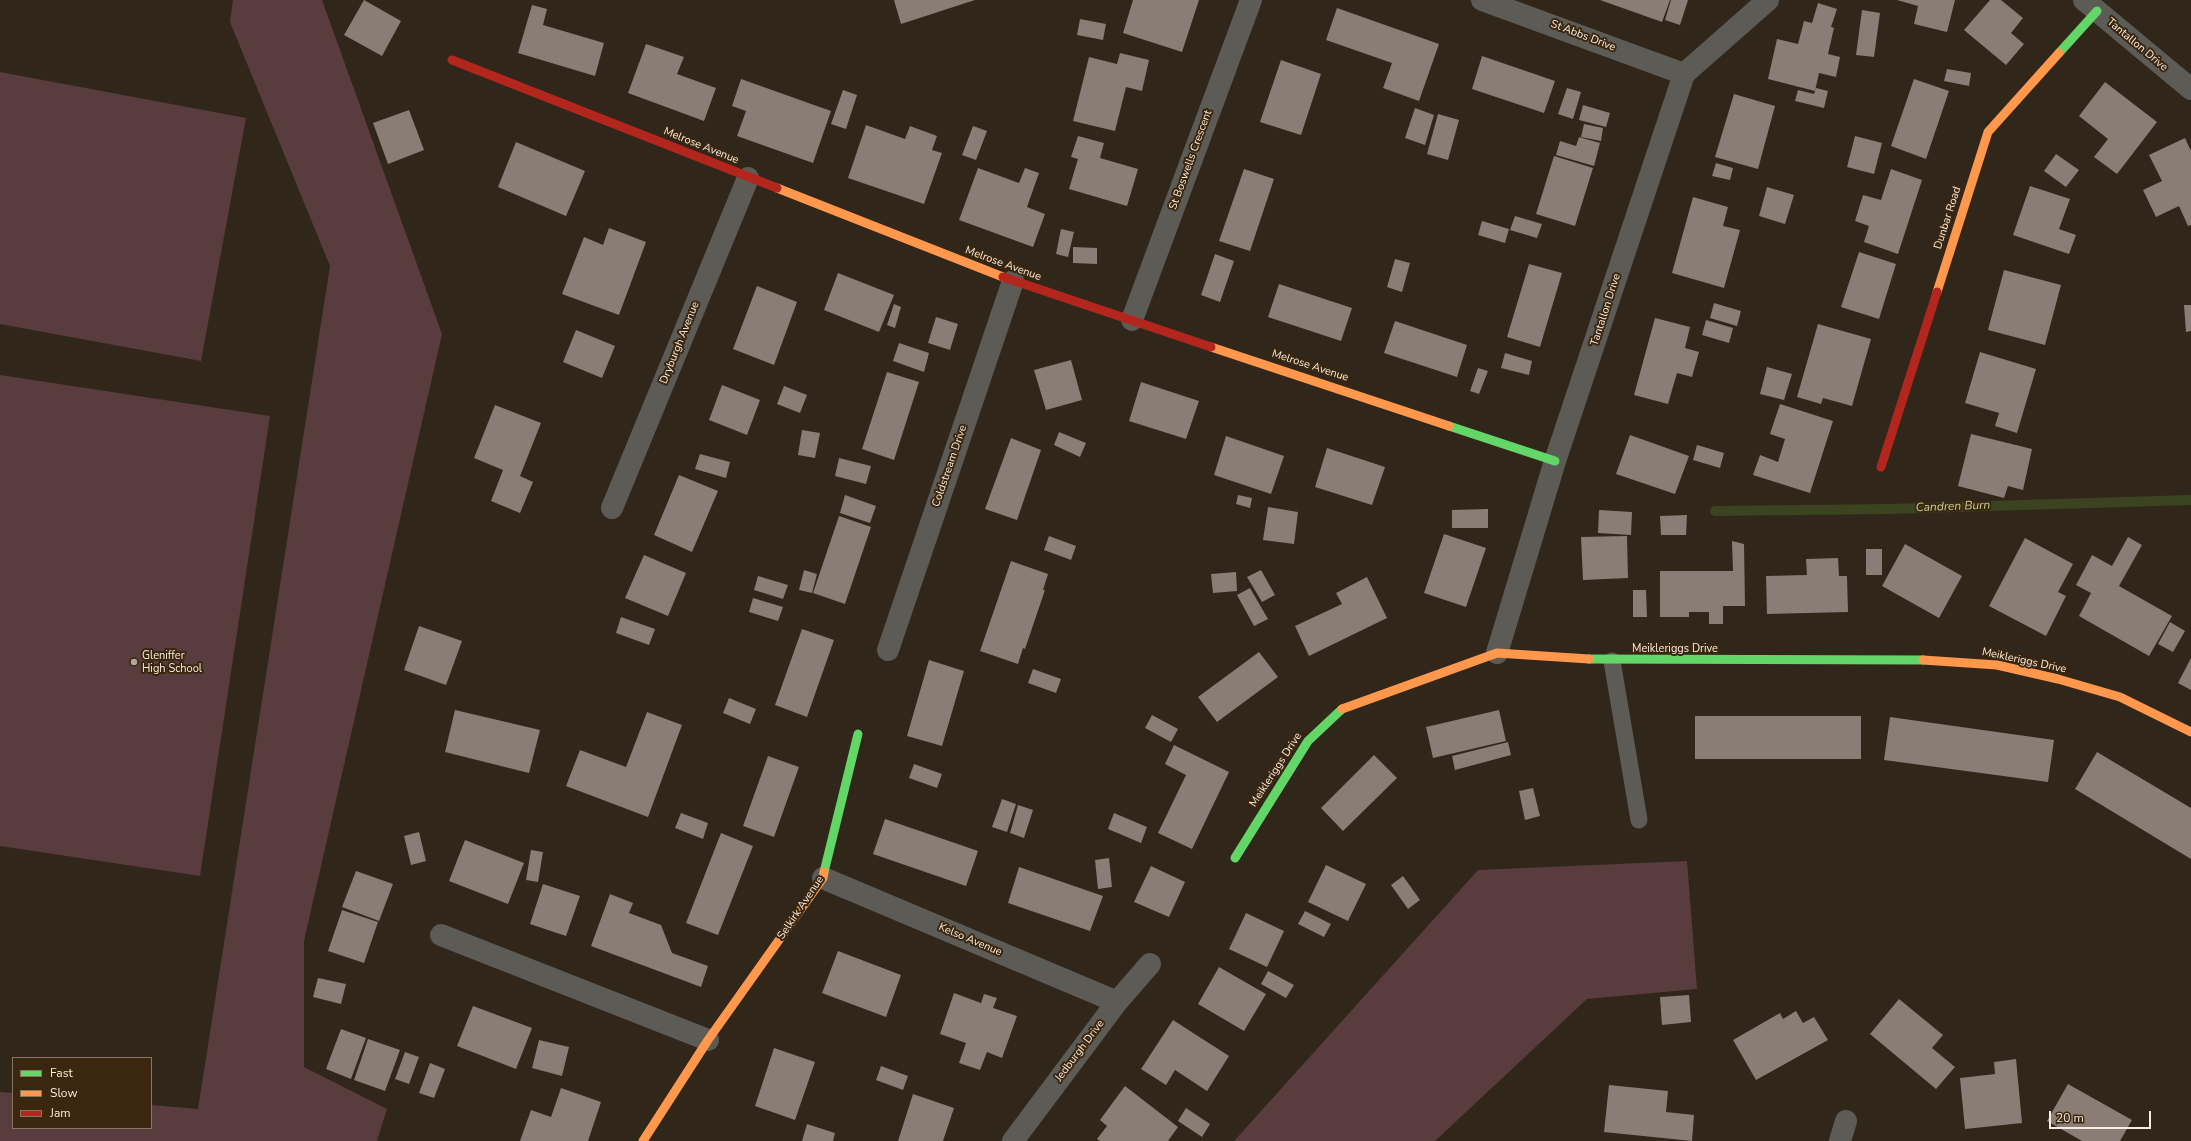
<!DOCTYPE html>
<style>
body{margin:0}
#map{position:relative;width:2191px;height:1141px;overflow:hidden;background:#31261a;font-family:"Nunito Sans",sans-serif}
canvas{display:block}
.legend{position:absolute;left:12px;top:1057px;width:140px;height:72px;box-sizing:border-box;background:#3b2710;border:1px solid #877662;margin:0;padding:5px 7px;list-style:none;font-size:12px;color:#f9ecde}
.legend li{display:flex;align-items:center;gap:8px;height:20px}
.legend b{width:20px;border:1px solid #877662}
.scale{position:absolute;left:2049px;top:1111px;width:102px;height:18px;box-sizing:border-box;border:2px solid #f9ecde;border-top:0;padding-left:5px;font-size:12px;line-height:14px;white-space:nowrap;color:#f9ecde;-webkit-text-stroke:3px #3b2710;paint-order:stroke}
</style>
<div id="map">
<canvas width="2191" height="1141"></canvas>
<ul class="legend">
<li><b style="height:5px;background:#63d668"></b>Fast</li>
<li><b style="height:5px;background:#ff974d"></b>Slow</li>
<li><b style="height:5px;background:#b3261e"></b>Jam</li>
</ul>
<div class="scale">20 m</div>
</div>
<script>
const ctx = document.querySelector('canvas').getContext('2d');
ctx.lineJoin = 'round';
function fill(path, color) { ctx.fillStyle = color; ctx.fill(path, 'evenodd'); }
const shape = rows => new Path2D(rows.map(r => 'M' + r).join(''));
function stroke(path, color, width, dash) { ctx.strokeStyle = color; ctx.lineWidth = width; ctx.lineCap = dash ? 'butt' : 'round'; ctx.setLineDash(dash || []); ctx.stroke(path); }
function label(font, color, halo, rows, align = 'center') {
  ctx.font = font + ' "Nunito Sans",sans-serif'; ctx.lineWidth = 4; ctx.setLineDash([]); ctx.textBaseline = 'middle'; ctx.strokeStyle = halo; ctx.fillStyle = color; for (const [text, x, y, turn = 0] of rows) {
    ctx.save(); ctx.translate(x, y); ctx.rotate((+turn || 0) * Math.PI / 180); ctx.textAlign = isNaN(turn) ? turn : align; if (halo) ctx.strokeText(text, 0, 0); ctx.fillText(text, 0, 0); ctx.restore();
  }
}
const green = shape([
 [233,0,322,0,442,334,304,941,304,1067,387,1109,377,1141,0,1141,0,1092,13,1093,13,1128,151,1128,151,1105,198,1109,330,266,230,22],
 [0,72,246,118,201,361,0,324],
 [0,375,270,416,200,876,0,846],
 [1687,861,1697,989,1587,999,1435,1141,1234,1141,1478,870]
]);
const stream = shape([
 [1715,511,1888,509,2191,500]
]);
const building = shape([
 [364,0,401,21,382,56,344,35],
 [894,0,975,0,901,24],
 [1133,0,1199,0,1182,52,1123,33],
 [1600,0,1670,0,1662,22],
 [1671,0,1688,0,1680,25,1665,20],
 [1897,0,1955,0,1947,32,1914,24,1918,6],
 [1990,0,2001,0,2023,18,2011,33,2024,44,2006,65,1964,30],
 [1818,3,1837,9,1831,27,1834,28,1828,54,1840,57,1836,77,1819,73,1815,91,1768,79,1777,39,1798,44,1804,21,1812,23],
 [532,5,547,9,543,25,604,43,595,76,518,53],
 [1337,8,1439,44,1419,101,1383,88,1392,63,1326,40],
 [1862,10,1880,13,1874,57,1856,55],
 [1080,19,1106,24,1103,40,1077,35],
 [646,44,684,57,677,74,716,88,704,121,628,93],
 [1120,53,1149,60,1142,91,1126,87,1115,131,1073,121,1089,57,1117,64],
 [1482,56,1555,81,1544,113,1472,89],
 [1281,60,1321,74,1301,135,1260,122],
 [1947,69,1971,73,1969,86,1944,81],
 [741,79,831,111,813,163,737,136,746,111,732,106],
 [1914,79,1949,91,1926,159,1891,146],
 [2105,82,2157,122,2117,174,2094,157,2108,139,2079,116],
 [1567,88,1581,92,1573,119,1558,114],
 [1816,88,1828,91,1824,108,1795,101,1798,90,1814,94],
 [843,90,857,95,846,129,831,124],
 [1734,94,1775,106,1758,169,1715,157],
 [1583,105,1610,113,1606,127,1579,120],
 [1415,108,1434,115,1425,145,1405,138],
 [409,110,424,150,388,164,373,123],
 [1438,114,1459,120,1448,160,1427,154],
 [1584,124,1603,128,1601,141,1581,137],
 [866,125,905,139,910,126,937,136,932,150,942,153,924,204,848,178],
 [973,126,987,131,976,160,962,155],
 [1078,136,1104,143,1100,158,1138,169,1127,206,1069,189,1078,159,1071,157],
 [1855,136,1882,143,1874,174,1847,167],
 [1579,137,1600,143,1594,166,1556,155,1560,141,1576,146],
 [2185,138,2191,151,2191,225,2188,226,2179,206,2156,217,2143,190,2162,181,2149,155],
 [516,142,585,171,566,216,498,187],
 [2056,154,2079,170,2066,187,2044,171],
 [1554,156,1593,168,1575,226,1536,214],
 [1716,163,1733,168,1730,180,1712,176],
 [978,168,1019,183,1025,168,1039,173,1027,207,1045,214,1033,247,959,220],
 [1244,169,1274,179,1250,251,1219,241],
 [1891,169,1922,180,1898,254,1864,242,1869,226,1855,221,1863,195,1881,200],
 [2030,186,2070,199,2059,229,2076,235,2069,254,2013,235],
 [1767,187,1794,195,1785,224,1759,216],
 [1693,197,1728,207,1723,226,1740,230,1724,288,1672,273],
 [1515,216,1542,224,1537,238,1510,230],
 [1482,221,1509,229,1505,243,1478,235],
 [609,228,646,242,619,315,562,294,584,237,603,245],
 [1061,229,1074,232,1068,257,1056,254],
 [1073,247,1097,248,1097,264,1073,263],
 [1859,252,1896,264,1879,319,1841,307],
 [1215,254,1234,261,1220,302,1201,295],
 [1395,259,1410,263,1402,292,1387,287],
 [1529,264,1562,273,1540,347,1507,337],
 [2004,270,2061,285,2045,345,1988,330],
 [838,273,894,295,879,332,824,310],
 [1279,284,1352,308,1341,341,1268,317],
 [757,286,797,302,774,365,733,349],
 [1714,303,1741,311,1737,326,1710,318],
 [894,304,901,307,895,328,887,325],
 [2184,305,2191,305,2191,331,2186,332],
 [936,317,958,324,950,350,928,343],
 [1655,318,1690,327,1685,348,1699,352,1692,377,1677,373,1668,404,1634,395],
 [1706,320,1733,328,1729,343,1702,335],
 [1395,321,1467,345,1457,377,1384,353],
 [1818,324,1871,339,1852,406,1823,398,1821,404,1797,397],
 [576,330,615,346,602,378,563,362],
 [899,343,929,353,924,372,893,361],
 [1980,352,2036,369,2017,433,1995,426,1999,413,1965,403],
 [1505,353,1532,361,1529,375,1501,368],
 [1071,360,1082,400,1046,410,1034,370],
 [1767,367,1792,374,1784,400,1760,394],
 [1478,368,1488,371,1479,394,1470,391],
 [887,372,919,382,894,460,862,449],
 [1141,382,1199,401,1186,439,1129,421],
 [722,385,760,400,747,435,709,420],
 [784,386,807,395,800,413,777,404],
 [1780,404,1833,421,1810,493,1753,475,1760,455,1778,462,1785,439,1770,434],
 [495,405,541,423,520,476,533,482,520,513,491,501,503,470,474,458],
 [802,430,820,433,815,458,798,455],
 [1059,432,1086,443,1080,457,1054,445],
 [1971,434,2032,449,2023,490,2008,486,2004,498,1958,486],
 [1630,435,1689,456,1675,494,1616,474],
 [1226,436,1284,456,1271,494,1214,475],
 [1011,438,1041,450,1017,520,985,509],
 [1697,445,1724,453,1720,468,1693,460],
 [1327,448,1385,467,1372,505,1315,487],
 [700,454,730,462,726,478,695,469],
 [839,458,871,466,866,484,835,476],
 [679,475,718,491,692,552,654,535],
 [845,495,876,506,870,523,840,513],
 [1238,495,1252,498,1250,508,1236,504],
 [1268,507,1298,512,1294,544,1263,540],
 [1488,509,1488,528,1452,528,1452,510],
 [1599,510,1632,512,1631,535,1598,533],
 [1687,515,1686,535,1661,535,1660,516],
 [839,516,871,527,845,604,813,593],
 [1444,534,1486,548,1466,607,1424,593],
 [1049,536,1076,546,1071,560,1044,550],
 [1627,536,1628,578,1583,580,1581,537],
 [2128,537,2142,545,2119,586,2172,616,2149,656,2079,616,2091,593,2076,585,2092,555,2112,566],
 [2025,538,2073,564,2058,592,2066,596,2046,636,1989,606],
 [1732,541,1744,544,1745,606,1723,606,1723,624,1709,624,1709,612,1689,612,1689,617,1660,617,1660,571,1733,571],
 [1905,544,1962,576,1939,618,1882,586],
 [1866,549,1882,549,1882,575,1866,575],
 [644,555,686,573,668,616,625,598],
 [1838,558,1839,576,1847,576,1848,612,1767,614,1766,576,1807,575,1806,559],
 [1011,561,1048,574,1043,590,1045,590,1025,649,1023,648,1018,664,980,651],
 [804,570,817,574,812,593,799,590],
 [1261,570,1275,595,1262,602,1247,577],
 [1236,572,1237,591,1213,593,1211,574],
 [758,576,788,585,783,599,754,590],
 [1367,577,1387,618,1309,656,1295,626,1342,604,1336,593],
 [1250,588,1268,619,1254,626,1237,595],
 [1633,590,1646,590,1647,617,1633,617],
 [753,598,783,607,778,621,749,612],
 [621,617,655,629,649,645,616,633],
 [2170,622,2185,631,2173,652,2158,644],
 [419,626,462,641,446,685,404,670],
 [802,629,834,640,807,717,775,705],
 [1259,652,1278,677,1217,722,1198,697],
 [2191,658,2191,690,2178,683],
 [929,660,964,671,942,746,907,736],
 [1033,669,1061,679,1056,693,1028,683],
 [729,698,756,709,750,724,723,713],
 [455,710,540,730,529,773,445,752],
 [1499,710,1506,741,1433,758,1426,727],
 [647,712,682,725,648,817,566,786,580,750,626,767],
 [1152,715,1178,729,1171,742,1145,728],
 [1695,716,1861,716,1861,759,1695,759],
 [1890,717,2054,740,2048,782,1884,760],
 [1508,742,1511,755,1455,770,1452,756],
 [1174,745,1229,772,1192,849,1158,833,1186,775,1165,764],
 [2097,752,2191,808,2191,859,2075,789],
 [1374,755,1397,778,1343,831,1321,808],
 [768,756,799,767,774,837,743,826],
 [914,764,942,774,937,788,909,778],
 [1533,788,1540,816,1525,820,1519,791],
 [1002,799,1016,804,1007,832,992,827],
 [1018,805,1033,810,1024,838,1010,833],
 [681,813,708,823,703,839,675,828],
 [1114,813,1147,827,1141,843,1108,829],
 [885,819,978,851,966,886,873,854],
 [419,832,426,861,411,865,404,836],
 [721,833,753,846,718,935,686,923],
 [465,840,524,863,508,904,449,881],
 [531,850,543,852,538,882,526,880],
 [1109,858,1112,887,1098,889,1095,860],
 [1326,865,1366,884,1348,921,1308,902],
 [1151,866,1185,882,1169,917,1134,902],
 [1019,867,1103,896,1090,931,1008,903],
 [356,871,393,884,379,921,342,907],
 [1403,876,1420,900,1408,909,1391,885],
 [543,884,580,896,566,936,530,924],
 [610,894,633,903,629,913,661,925,672,953,708,966,701,987,591,946],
 [342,910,378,922,364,963,328,951],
 [1305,911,1331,924,1324,937,1298,924],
 [1246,913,1284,931,1267,967,1229,949],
 [838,951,901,975,886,1017,822,993],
 [1219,967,1266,994,1244,1031,1198,1004],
 [1268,971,1294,985,1286,998,1261,984],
 [318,978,346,984,341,1004,313,997],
 [954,993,981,1003,984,994,997,998,993,1008,1017,1016,1002,1058,987,1052,980,1070,959,1063,966,1043,940,1034],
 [1689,995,1691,1022,1662,1025,1660,997],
 [1899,999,1943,1035,1932,1048,1955,1067,1936,1089,1870,1034],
 [473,1006,532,1028,516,1069,457,1046],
 [1796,1011,1803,1023,1814,1017,1828,1040,1756,1080,1733,1040,1780,1013,1783,1019],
 [1173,1020,1229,1056,1207,1091,1175,1070,1166,1085,1141,1069],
 [341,1029,366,1038,351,1079,326,1069],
 [368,1039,400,1050,385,1091,354,1080],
 [539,1040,569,1047,562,1076,532,1068],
 [774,1048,815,1062,795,1120,755,1106],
 [405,1052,419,1057,409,1084,395,1079],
 [2016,1059,2022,1123,1965,1129,1960,1078,1995,1074,1994,1062],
 [430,1063,445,1069,434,1098,419,1093],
 [881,1066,908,1076,903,1090,876,1080],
 [2068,1084,2132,1120,2120,1141,2082,1141,2047,1121],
 [1609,1085,1668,1091,1666,1112,1694,1115,1692,1141,1604,1132],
 [1125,1086,1178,1127,1168,1141,1100,1141,1097,1139,1107,1126,1100,1120],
 [561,1088,601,1102,588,1141,520,1141,531,1110,551,1117],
 [913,1094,954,1108,943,1141,898,1141],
 [1186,1108,1210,1124,1202,1137,1178,1121],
 [807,1124,835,1133,833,1141,802,1141]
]);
const lane = shape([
 [1612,661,1639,820]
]);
const street = shape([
 [1482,0,1684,74],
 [2084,0,2191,89],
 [1132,320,1251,0],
 [612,508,748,178],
 [888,650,1013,281],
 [1497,653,1555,461,1684,74,1768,0],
 [823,878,1117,1002],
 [441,935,708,1040],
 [1013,1141,1117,1002,1150,964],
 [1840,1141,1846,1121]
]);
const fast = shape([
 [2059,53,2097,11],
 [1449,426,1555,461],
 [1589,659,1923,660],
 [1235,858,1308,741,1342,709],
 [824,872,858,734]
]);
const slow = shape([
 [777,188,1003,277],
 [1937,292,1988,132,2059,53],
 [1211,347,1449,426],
 [1923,660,1997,665,2058,679,2120,697,2191,732],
 [1342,709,1497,653,1589,659],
 [643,1141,708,1040,823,878,824,872]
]);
const jam = shape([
 [452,60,777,188],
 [1003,277,1211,347],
 [1881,467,1937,292]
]);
const markers = [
 [134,662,4,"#b3a799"]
];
const streetNames = [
 ["St Abbs Drive",1583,36,21],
 ["Tantallon Drive",2137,45,40],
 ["Melrose Avenue",701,146,22],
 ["St Boswells Crescent",1191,160,-70],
 ["Dunbar Road",1948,218,-72],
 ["Melrose Avenue",1003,264,20],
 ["Tantallon Drive",1606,310,-72],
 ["Dryburgh Avenue",680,343,-68],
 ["Melrose Avenue",1310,366,18],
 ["Coldstream Drive",950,466,-71],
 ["Meikleriggs Drive",1675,649],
 ["Meikleriggs Drive",2024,661,12],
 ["Meikleriggs Drive",1276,770,-57],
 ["Selkirk Avenue",801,908,-56],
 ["Kelso Avenue",970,940,23],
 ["Jedburgh Drive",1080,1051,-53]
];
const poiNames = [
 ["Gleniffer",142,656],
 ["High School",142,669]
];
const waterNames = [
 ["Candren Burn",1953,507,-2]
];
fill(green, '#593c3d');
stroke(stream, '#3b4320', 10);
fill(building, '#897d75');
stroke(lane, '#5d5b56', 17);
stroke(street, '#5d5b56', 22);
stroke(fast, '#63d668', 9);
stroke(slow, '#ff974d', 9);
stroke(jam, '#b3261e', 9);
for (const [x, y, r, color] of markers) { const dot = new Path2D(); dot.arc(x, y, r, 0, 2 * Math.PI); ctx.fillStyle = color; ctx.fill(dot); stroke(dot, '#3b2710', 1.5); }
label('11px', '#f9ecde', '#3b2710', streetNames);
label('11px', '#f9ecde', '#3b2710', poiNames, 'left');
label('italic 12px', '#c1d494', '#3b2710', waterNames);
</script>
